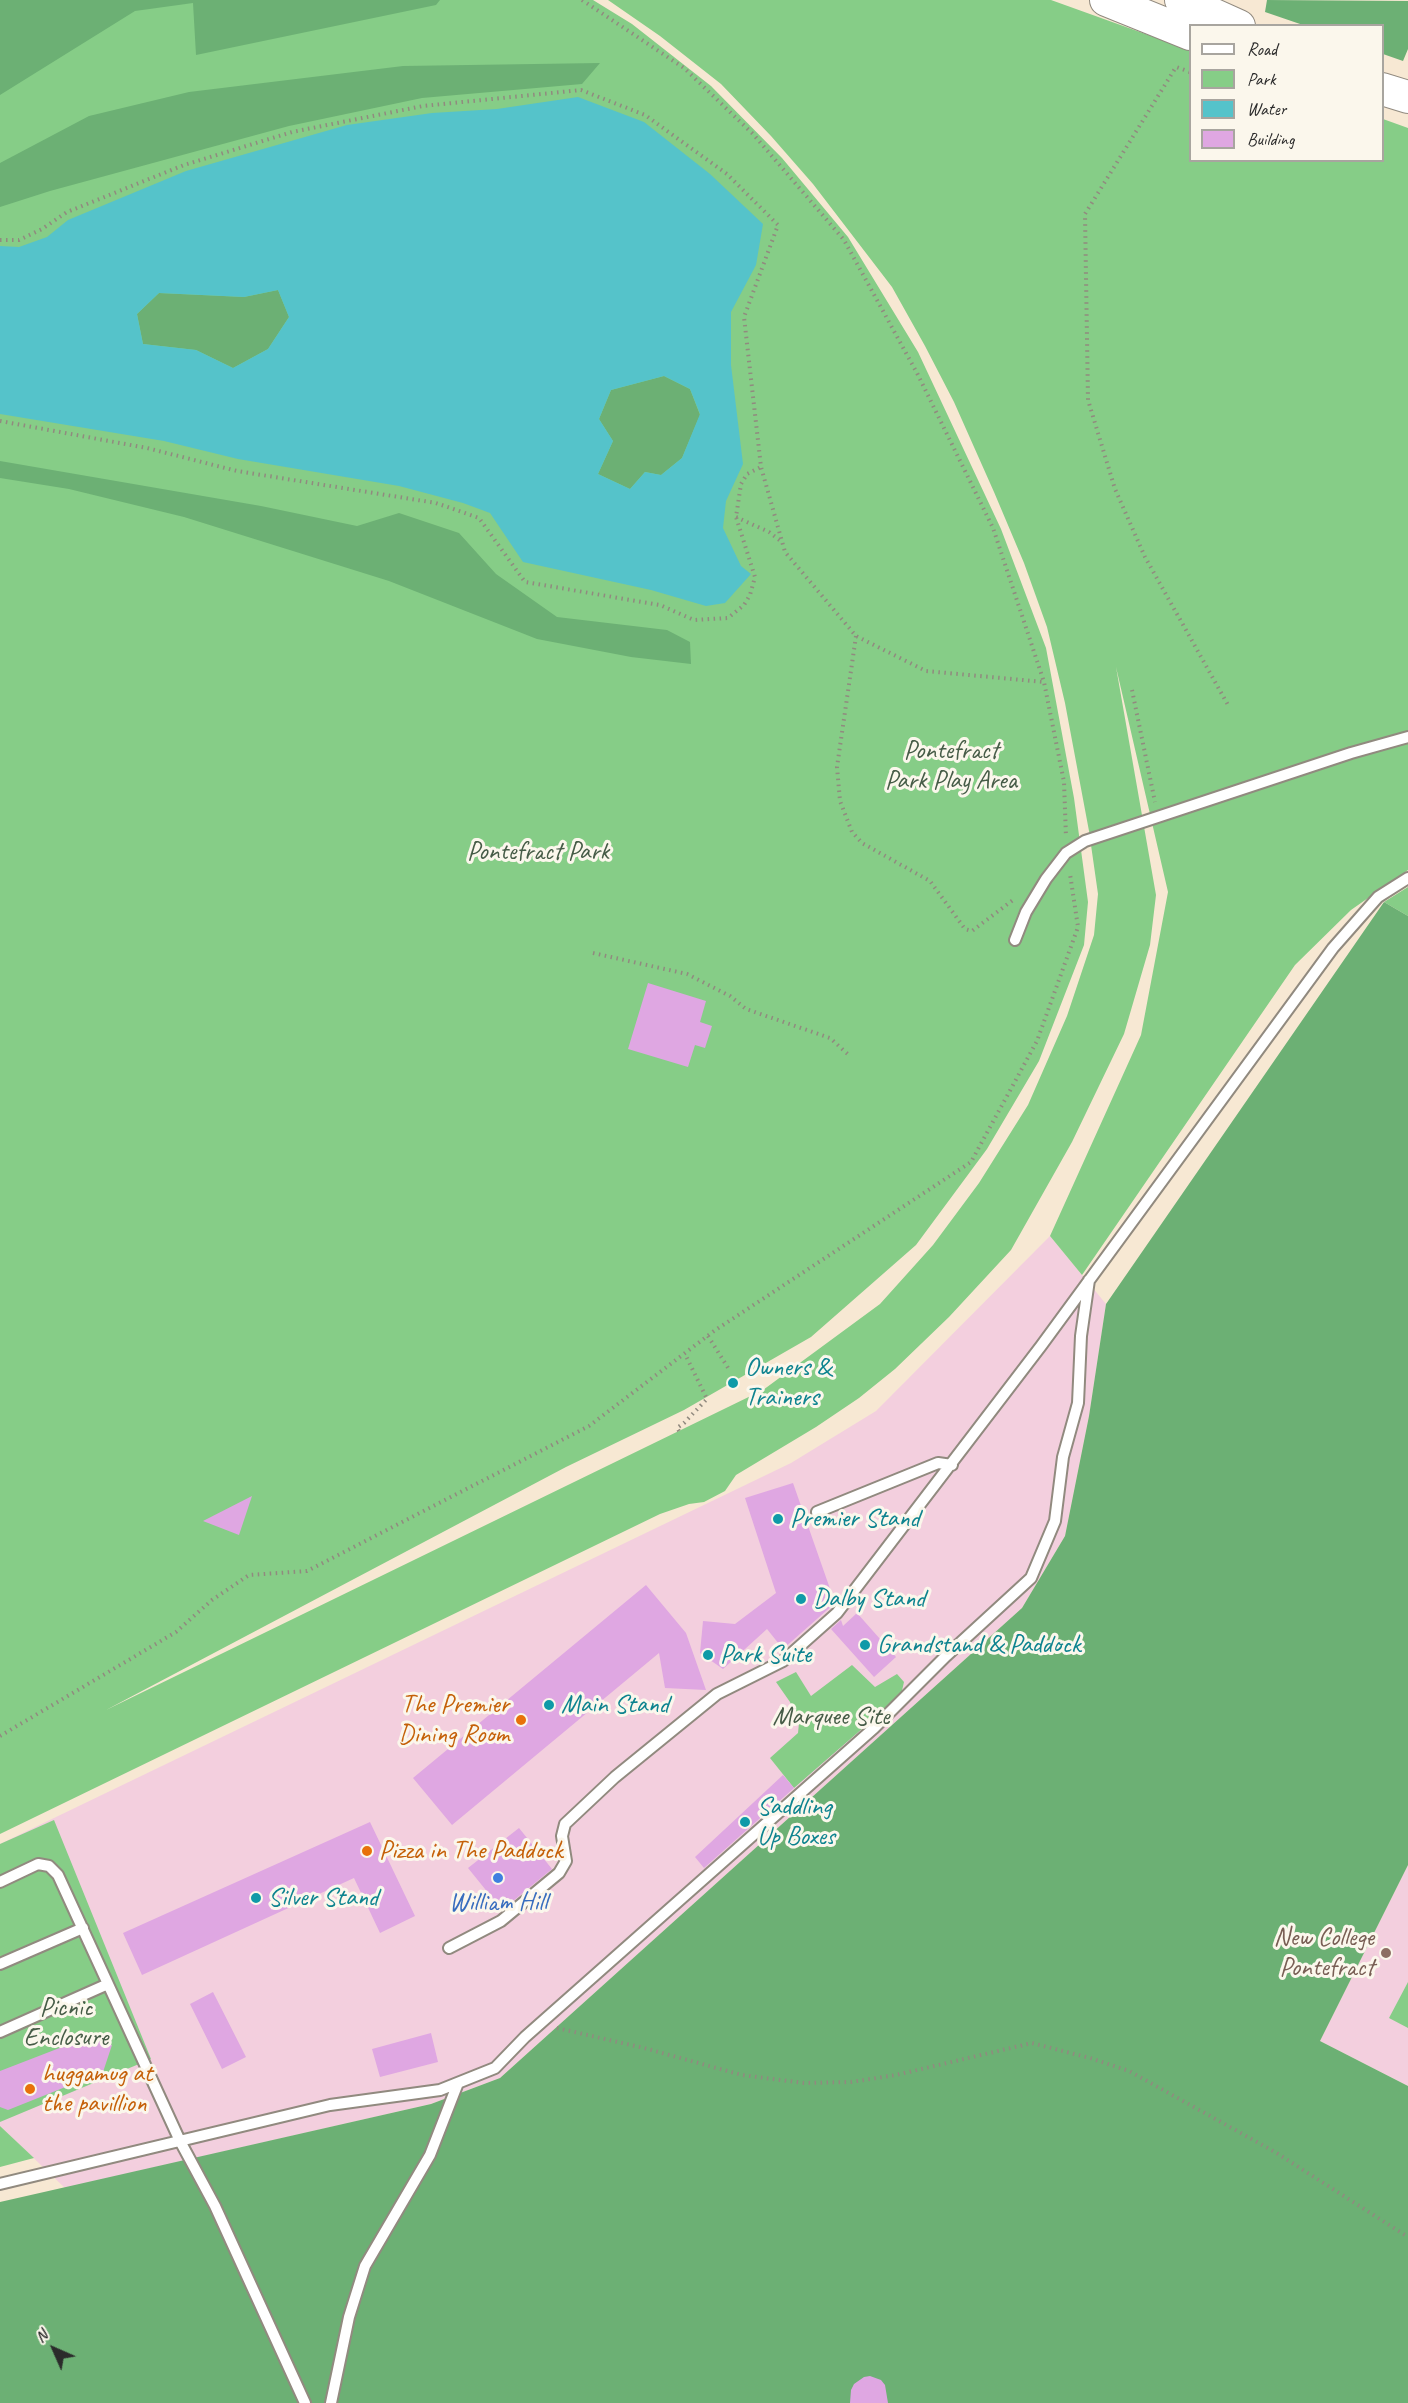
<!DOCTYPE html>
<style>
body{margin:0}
#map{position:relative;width:1408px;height:2403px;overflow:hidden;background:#f7e8d3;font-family:Caveat,sans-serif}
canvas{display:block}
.legend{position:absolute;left:1189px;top:24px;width:195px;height:138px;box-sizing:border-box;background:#fbf7ec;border:2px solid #a8a59f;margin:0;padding:8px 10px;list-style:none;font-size:18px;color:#2b2b2b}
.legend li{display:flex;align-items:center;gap:12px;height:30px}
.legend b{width:30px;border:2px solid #a8a59f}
.north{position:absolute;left:24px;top:2319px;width:60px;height:60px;-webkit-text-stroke:4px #fbf7ec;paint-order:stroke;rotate:315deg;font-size:16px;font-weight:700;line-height:24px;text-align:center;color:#2b2b2b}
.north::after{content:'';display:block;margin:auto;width:21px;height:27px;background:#2b2b2b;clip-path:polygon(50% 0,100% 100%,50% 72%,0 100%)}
</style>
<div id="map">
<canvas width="1408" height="2403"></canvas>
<ul class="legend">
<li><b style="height:8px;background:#fff"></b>Road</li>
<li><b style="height:16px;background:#86cd87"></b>Park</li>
<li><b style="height:16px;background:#55c3ca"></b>Water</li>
<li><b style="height:16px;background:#dfa7e2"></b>Building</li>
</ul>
<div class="north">N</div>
</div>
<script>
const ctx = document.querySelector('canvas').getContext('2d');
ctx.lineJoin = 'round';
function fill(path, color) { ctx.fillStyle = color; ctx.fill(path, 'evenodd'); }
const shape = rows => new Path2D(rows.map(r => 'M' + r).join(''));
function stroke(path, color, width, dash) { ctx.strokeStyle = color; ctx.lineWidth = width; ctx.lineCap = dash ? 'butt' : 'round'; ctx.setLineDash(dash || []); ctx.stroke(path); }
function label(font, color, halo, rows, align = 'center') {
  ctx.font = font + ' Caveat,sans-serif'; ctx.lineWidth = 6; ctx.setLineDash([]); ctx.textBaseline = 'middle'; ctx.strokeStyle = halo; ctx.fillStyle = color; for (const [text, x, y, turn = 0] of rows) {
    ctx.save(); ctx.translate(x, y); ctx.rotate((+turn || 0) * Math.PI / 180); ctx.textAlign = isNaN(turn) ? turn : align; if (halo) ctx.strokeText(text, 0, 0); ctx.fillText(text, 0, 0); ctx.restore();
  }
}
const built = shape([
 [1050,1236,1106,1304,1089,1416,1065,1536,1022,1608,500,2078,431,2104,65,2188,0,2126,0,1844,791,1463,876,1411],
 [1408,1865,1408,2086,1320,2041]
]);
const green = shape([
 [0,0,593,0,632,24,711,86,782,158,848,237,918,352,1001,529,1046,648,1074,798,1088,902,1084,945,1039,1061,987,1149,916,1245,811,1337,684,1410,566,1467,106,1710,763,1390,880,1304,933,1245,979,1183,1028,1105,1067,1016,1094,935,1098,894,1089,831,1065,703,1047,627,1024,563,994,492,954,402,925,346,892,287,813,184,771,136,721,84,660,36,608,0,1051,0,1190,50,1190,160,1382,160,1383,119,1408,128,1408,870,1351,910,1295,965,1082,1275,1050,1236,1141,1035,1168,892,1116,667,1156,895,1150,945,1124,1034,1072,1142,1011,1250,949,1317,895,1369,859,1398,816,1427,736,1475,725,1491,704,1502,689,1504,660,1514,0,1834],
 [1408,887,1408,916,1384,902],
 [852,1665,875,1687,897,1674,904,1682,901,1695,794,1788,770,1758,798,1733,799,1723,790,1702,776,1682,796,1672,811,1696],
 [54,1820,151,2059,0,2122,0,1844],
 [1408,1982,1408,2028,1389,2018],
 [0,2126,34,2158,0,2167]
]);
const forest = shape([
 [0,0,440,0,436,5,196,55,193,3,135,11,0,95],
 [1267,0,1408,1,1408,49,1403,61,1383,54,1382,26,1303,25,1265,12],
 [600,63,582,84,422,98,289,126,50,191,0,207,0,163,89,116,189,92,403,66],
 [278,290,289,317,268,349,233,368,196,350,143,344,137,314,159,293,244,297],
 [664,376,690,389,700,415,682,458,661,475,645,472,630,489,598,474,613,441,599,419,611,390],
 [0,461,261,506,357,526,399,513,459,533,496,574,557,617,667,630,690,642,691,664,631,657,537,639,389,581,184,517,69,489,0,478],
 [1384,902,1408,916,1408,1865,1320,2041,1408,2086,1408,2403,0,2403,0,2202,431,2104,500,2078,1022,1608,1065,1536,1089,1416,1106,1304]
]);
const water = shape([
 [578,97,644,122,710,174,763,224,756,265,731,312,731,365,743,464,726,501,723,528,741,566,751,574,725,603,706,606,651,590,523,562,490,513,463,503,399,486,238,459,164,441,0,414,0,246,19,247,47,237,68,220,186,171,347,125,432,113,497,109],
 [278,290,289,317,268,349,233,368,196,350,143,344,137,314,159,293,244,297],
 [664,376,690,389,700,414,682,458,661,475,645,472,630,489,598,474,613,441,599,419,611,390]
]);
const building = shape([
 [648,983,706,1001,700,1022,712,1026,705,1048,695,1045,688,1067,628,1049],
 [793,1483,835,1603,783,1649,767,1629,723,1669,700,1653,703,1621,735,1624,776,1593,745,1498],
 [252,1496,239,1535,203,1521],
 [646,1585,686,1633,706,1690,665,1688,659,1653,452,1825,413,1778],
 [857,1613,896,1657,874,1677,831,1629,841,1620,843,1626],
 [783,1775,794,1788,704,1868,695,1857],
 [370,1822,415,1916,380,1933,354,1878,142,1975,123,1933],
 [519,1828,552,1869,502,1910,468,1868],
 [213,1992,246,2057,222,2069,190,2004],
 [431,2033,438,2062,380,2077,372,2049],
 [88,2037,112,2045,103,2072,8,2110,0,2107,0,2071],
 [870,2376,881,2380,885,2385,888,2403,850,2403,851,2390,854,2384,864,2377]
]);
const path = shape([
 [582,0,684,68,753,134,844,240,917,373,993,528,1044,682,1064,782,1066,837],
 [1190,72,1176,67,1085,214,1088,400,1115,489,1145,557,1228,705],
 [0,240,19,240,42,229,67,212,184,165,292,132,423,106,581,90,645,115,727,174,778,225,744,317,761,467,785,552,856,636,926,671,1044,682],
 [0,421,147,448,237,471,436,503,479,518,525,582,660,605,694,620,728,618,744,605,750,595,755,577,736,517,741,484,747,474,761,467],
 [736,517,769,532,782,542],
 [856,636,837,767,840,801,852,832,862,843,930,881,965,929,972,931,1013,900],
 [1132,690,1155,802],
 [593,953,687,974,730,996,746,1009,830,1038,850,1056],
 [708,1336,730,1371],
 [679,1431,677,1428,684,1423,707,1399,685,1354],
 [0,1736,176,1632,212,1600,249,1575,307,1571,589,1426,714,1331,971,1162,1037,1041,1078,927,1070,874],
 [557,2028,644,2048,742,2075,804,2083,851,2082,896,2075,1032,2043,1090,2058,1129,2071,1275,2152,1408,2237]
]);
const service = shape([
 [1015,940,1026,912,1046,879,1066,853,1085,841,1351,753,1408,737],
 [817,1512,938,1463,952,1465],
 [0,1882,38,1864,49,1866,58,1875,180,2141,215,2206,305,2403],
 [449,1948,501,1921,559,1873,566,1861,562,1836,565,1824,615,1777,717,1694,783,1661,837,1613,1041,1346,1333,948,1378,897,1408,878],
 [0,1964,83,1928],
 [0,2032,108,1984],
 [0,2184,330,2105,440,2090,495,2068,525,2037,874,1728,946,1656,1031,1578,1055,1521,1063,1457,1078,1403,1081,1336,1089,1280],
 [331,2403,349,2317,365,2266,430,2155,458,2083]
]);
const primary = shape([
 [1106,0,1190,34],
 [1181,0,1239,26],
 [1382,89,1408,97]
]);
const markers = [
 [733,1383,6,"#0f9aa8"],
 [778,1519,6,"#0f9aa8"],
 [801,1599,6,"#0f9aa8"],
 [865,1645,6,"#0f9aa8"],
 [708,1655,6,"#0f9aa8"],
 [549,1705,6,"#0f9aa8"],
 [521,1720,6,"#e8710a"],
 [745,1822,6,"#0f9aa8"],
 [367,1851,6,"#e8710a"],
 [498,1878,6,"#3f7fe0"],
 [256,1898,6,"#0f9aa8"],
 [1386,1953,6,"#8d6e63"],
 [30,2089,6,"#e8710a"]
];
const parkNames = [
 ["Pontefract",951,751],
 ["Park Play Area",951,781],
 ["Pontefract Park",538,852],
 ["Marquee Site",831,1717],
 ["Picnic",66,2008],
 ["Enclosure",66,2038]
];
const cultureNames = [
 ["Owners &",745,1368],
 ["Trainers",745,1398],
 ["Premier Stand",790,1519],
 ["Dalby Stand",813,1599],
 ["Grandstand & Paddock",877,1645],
 ["Park Suite",720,1655],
 ["Main Stand",561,1705],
 ["Saddling",757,1807],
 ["Up Boxes",757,1837],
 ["Silver Stand",268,1898]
];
const foodNames = [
 ["The Premier",509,1705,"right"],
 ["Dining Room",509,1735,"right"],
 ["Pizza in The Paddock",379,1851],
 ["huggamug at",42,2074],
 ["the pavillion",42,2104]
];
const shopNames = [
 ["William Hill",498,1903]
];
const educationNames = [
 ["New College",1374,1938],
 ["Pontefract",1374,1968]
];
fill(built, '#f3cfde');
fill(green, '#86cd87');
fill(forest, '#6cb074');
fill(water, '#55c3ca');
fill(building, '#dfa7e2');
stroke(service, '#918a7f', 14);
stroke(primary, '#918a7f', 34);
stroke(path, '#918a7f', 4, [1.5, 4.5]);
stroke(service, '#fff', 10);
stroke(primary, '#fff', 32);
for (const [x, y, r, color] of markers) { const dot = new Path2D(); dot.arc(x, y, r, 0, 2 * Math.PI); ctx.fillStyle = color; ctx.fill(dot); stroke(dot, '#fbf7ec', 2); }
label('26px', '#465c47', '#fbf7ec', parkNames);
label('26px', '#0d838f', '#fbf7ec', cultureNames, 'left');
label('26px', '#c56008', '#fbf7ec', foodNames, 'left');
label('26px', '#366cbe', '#fbf7ec', shopNames);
label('26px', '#785e54', '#fbf7ec', educationNames, 'right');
</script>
